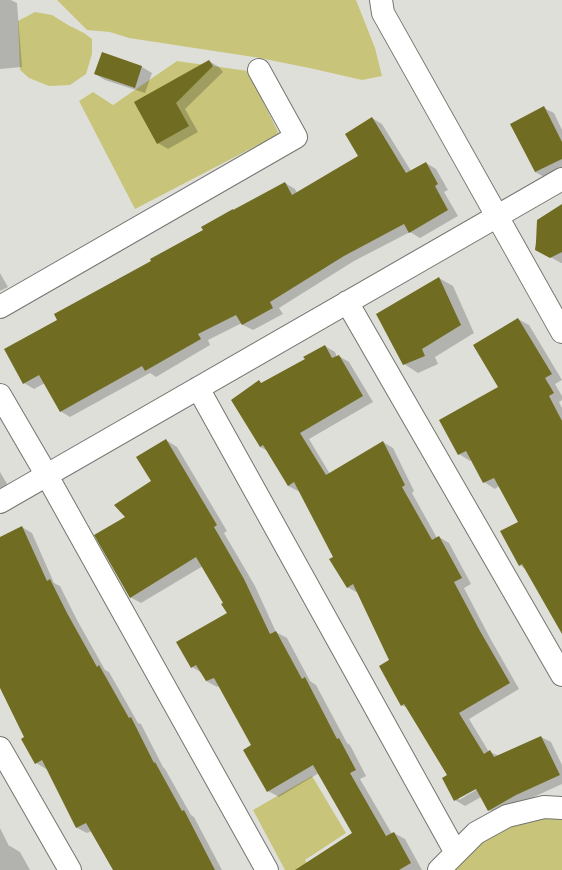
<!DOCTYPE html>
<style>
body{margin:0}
canvas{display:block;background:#dfdfda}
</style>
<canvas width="562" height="870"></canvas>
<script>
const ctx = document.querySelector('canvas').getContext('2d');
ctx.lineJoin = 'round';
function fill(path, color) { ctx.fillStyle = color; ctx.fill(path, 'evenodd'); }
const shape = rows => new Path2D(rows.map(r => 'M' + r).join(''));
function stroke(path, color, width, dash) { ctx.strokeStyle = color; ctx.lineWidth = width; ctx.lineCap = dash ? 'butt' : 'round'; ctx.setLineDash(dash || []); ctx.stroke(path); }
const green = shape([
 [57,0,356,0,375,48,382,76,362,80,314,69,260,58,129,38,110,32,87,30],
 [35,12,52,15,68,25,84,33,92,39,92,54,86,74,70,85,49,86,29,78,20,70,18,21],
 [177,61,248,71,279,134,135,209,79,101,93,92,113,105],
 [312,776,346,833,305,860,311,870,285,870,253,810],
 [562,809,562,870,428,870,476,833]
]);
const shadow = shape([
 [0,0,11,0,17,3,22,67,0,69],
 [209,61,219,67,223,72,185,109,198,132,168,149,158,143,135,102],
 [142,67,152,73,145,93,105,80,95,74],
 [544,108,554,113,562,130,562,169,546,178,535,172],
 [372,118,382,124,411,171,426,163,436,169,448,190,444,192,458,216,420,238,410,232,354,261,279,308,283,314,253,330,243,325,242,323,208,340,210,345,156,377,150,373,70,417,60,411,45,383,34,389,24,383,58,320,152,261,204,231,234,211,285,183,295,189,297,193,359,157],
 [562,205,562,263,561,263,536,249],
 [0,273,8,287,0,291],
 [439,278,453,286,474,333,435,357,438,364,418,373,404,364],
 [518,319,529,325,562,380,555,384,562,396,562,400,559,402,562,408,562,627,525,569,520,565,519,522,499,486,495,489,484,482,472,459,470,461,459,454,500,387],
 [325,346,335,352,337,357,339,356,349,362,373,402,309,439,330,474,383,442,393,448,414,491,412,493,437,538,439,537,449,543,471,584,464,588,490,638,519,689,469,719,489,752,490,752,499,756,541,737,551,742,562,765,562,784,527,800,499,816,489,810,481,797,465,806,455,800,448,776,408,708,401,705,390,660,358,593,347,587,334,557,300,491,298,491,288,486,268,451,260,447,260,382,263,384,306,360],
 [480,786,481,787,459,800,459,797],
 [166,440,177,447,227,531,224,533,255,586,276,632,287,638,310,681,316,685,347,743,350,745,366,776,360,779,392,834,394,833,405,839,422,870,316,870,353,833,319,773,279,797,268,791,252,745,219,686,217,687,206,681,202,673,192,667,228,613,224,603,203,566,141,603,130,597,127,517,152,482],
 [0,472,9,487,0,492],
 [22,527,32,533,54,583,60,586,77,620,105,670,109,672,138,723,141,724,163,767,165,769,191,815,194,817,222,870,114,870,92,831,87,833,77,828,47,768,46,769,36,763,25,737,0,686,0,538],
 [0,828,9,846,10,846,20,852,30,870,0,870]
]);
const building = shape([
 [102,52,142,66,135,88,94,74],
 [209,60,213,66,176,103,189,126,157,144,134,102],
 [544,106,562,142,562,159,535,172,510,124],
 [372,117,406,173,426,162,438,184,435,186,448,210,409,233,404,224,344,256,270,302,273,308,242,325,236,315,198,334,201,339,145,371,142,366,60,412,39,375,23,384,4,349,57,320,54,314,151,261,150,259,203,230,201,227,233,209,233,210,285,182,292,195,358,156,345,134],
 [562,204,562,252,550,258,535,250,536,242,537,220],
 [439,277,461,325,422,349,425,356,403,365,376,314],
 [518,318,552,374,545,378,554,393,549,396,562,421,562,634,522,564,519,566,500,531,518,522,494,478,483,483,466,451,458,455,439,420,498,387,473,345],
 [325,345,332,358,339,355,363,396,300,433,326,475,383,441,405,485,402,487,432,540,439,536,462,578,454,582,480,631,510,683,459,713,484,754,490,750,494,757,541,736,560,775,516,795,488,811,476,789,454,801,442,778,447,775,404,704,401,706,379,666,389,660,353,584,347,588,329,559,333,557,294,482,288,486,263,445,260,447,231,400,259,380,261,383,305,359,303,357],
 [166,439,217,525,214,527,244,579,270,634,276,631,302,679,305,677,337,739,339,738,356,770,350,773,386,836,394,832,411,863,399,870,295,870,352,833,313,765,267,792,243,750,251,745,214,678,206,681,196,665,191,668,176,642,227,613,221,604,223,603,196,557,130,598,94,535,125,517,114,505,151,481,136,457],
 [22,526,47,581,50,579,67,613,97,667,99,665,129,718,131,717,154,763,155,762,182,811,184,810,215,870,113,870,86,823,76,828,42,760,35,764,21,739,24,737,0,688,0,537]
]);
const minor = shape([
 [381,0,383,13,562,332],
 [347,302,562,675],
 [0,307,296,137,259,70],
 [198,388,456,853],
 [0,395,46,474,267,870],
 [0,502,562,179],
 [0,748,70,870],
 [439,870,476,833,507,816,544,807,562,808]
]);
fill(green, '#c8c57a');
fill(shadow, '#0003');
fill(building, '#706d22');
stroke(minor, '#747470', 24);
stroke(minor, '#fff', 22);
</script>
